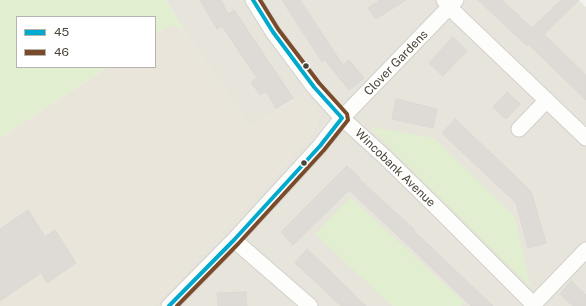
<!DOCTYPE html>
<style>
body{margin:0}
#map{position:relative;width:586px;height:306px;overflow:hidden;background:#f4f2ee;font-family:"Public Sans",sans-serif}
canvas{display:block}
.legend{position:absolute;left:16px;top:16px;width:140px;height:52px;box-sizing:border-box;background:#fff;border:1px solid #b7b4b0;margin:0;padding:5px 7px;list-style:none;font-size:12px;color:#4b4439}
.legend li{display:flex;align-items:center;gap:8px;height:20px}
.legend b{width:20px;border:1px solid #b7b4b0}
</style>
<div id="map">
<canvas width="586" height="306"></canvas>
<ul class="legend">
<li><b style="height:5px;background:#00a9ce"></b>45</li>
<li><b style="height:5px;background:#7a4b2a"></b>46</li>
</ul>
</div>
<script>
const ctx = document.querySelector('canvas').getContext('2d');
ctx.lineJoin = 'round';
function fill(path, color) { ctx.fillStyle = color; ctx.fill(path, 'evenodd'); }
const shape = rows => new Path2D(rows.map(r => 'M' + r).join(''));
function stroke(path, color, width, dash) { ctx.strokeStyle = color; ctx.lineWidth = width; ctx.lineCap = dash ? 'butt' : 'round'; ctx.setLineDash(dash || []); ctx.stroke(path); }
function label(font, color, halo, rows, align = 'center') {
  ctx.font = font + ' "Public Sans",sans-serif'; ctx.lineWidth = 3; ctx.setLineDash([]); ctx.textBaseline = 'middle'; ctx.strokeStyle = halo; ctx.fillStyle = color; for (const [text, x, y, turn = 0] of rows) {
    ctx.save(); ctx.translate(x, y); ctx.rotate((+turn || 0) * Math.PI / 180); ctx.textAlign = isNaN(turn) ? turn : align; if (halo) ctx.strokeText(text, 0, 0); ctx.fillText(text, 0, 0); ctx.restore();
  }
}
const residential = shape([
 [166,0,579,0,586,7,586,306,153,306,313,133,318,118,305,93,250,128,183,29]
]);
const education = shape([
 [170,25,183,29,250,128,305,93,318,117,313,133,153,306,0,306,0,138,108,67,155,67,155,35]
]);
const green = shape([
 [0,0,166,0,183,29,170,25,155,35,155,17,17,17,17,67,108,67,0,138],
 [369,127,434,138,515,217,531,288],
 [350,197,464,302,461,306,392,306,315,234]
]);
const building = shape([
 [200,0,221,0,228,14,234,10,293,98,276,108,266,91,260,95,251,82,257,78,222,26,217,29,200,0],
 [282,0,300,0,343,65,349,60,364,78,349,90,325,60,322,62,282,0],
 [380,0,406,0,376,19,368,8,380,0],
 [478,0,502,0,532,28,561,0,579,0,544,34,586,75,586,100,528,44,527,46,478,0],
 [453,37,467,51,443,76,429,63,453,37],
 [507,92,520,104,506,119,493,107,507,92],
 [396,99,437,109,433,128,392,119,396,99],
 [455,119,531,191,546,243,528,248,516,203,442,133,455,119],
 [347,166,360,178,359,179,415,230,414,231,433,249,493,306,471,306,408,245,349,190,293,245,281,232,347,166],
 [28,210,45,237,55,230,76,263,47,283,41,273,0,301,0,229,28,210],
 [307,249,355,295,355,296,366,306,341,306,295,263,307,249],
 [571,281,586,295,586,306,573,306,560,294,571,281],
 [246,292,247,306,218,306,217,293,246,292]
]);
const street = shape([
 [253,0,273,32,314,87,342,118,386,158,441,212,535,306],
 [444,0,449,7,586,138],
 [519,129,547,100],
 [234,240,310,306],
 [169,306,234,240,320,146,342,118,456,0],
 [532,306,586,250]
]);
const bus1 = shape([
 [169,306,234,240,320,146,342,118,314,87,273,32,253,0]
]);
const bus2 = shape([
 [177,306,238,244,324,150,348,120,347,114,319,83,278,29,260,0]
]);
const markers = [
 [306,66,3.5,"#4b4439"],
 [304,163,3.5,"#4b4439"]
];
const streetNames = [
 ["Clover Gardens",396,63,-46],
 ["Wincobank Avenue",395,168,44]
];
fill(residential, '#e7e4dc');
fill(education, '#eae5da');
fill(green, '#e1eecf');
fill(building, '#dedbd6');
stroke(building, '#dcd9d4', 1);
stroke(street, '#d2d0cb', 17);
stroke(street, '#fdfdfc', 15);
stroke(bus1, '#00a9ce', 4);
stroke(bus2, '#7a4b2a', 4);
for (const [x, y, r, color] of markers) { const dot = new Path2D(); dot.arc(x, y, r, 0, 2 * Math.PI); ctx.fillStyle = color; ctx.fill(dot); stroke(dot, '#fff', 1.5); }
label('12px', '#4b4439', '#fff', streetNames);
</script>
